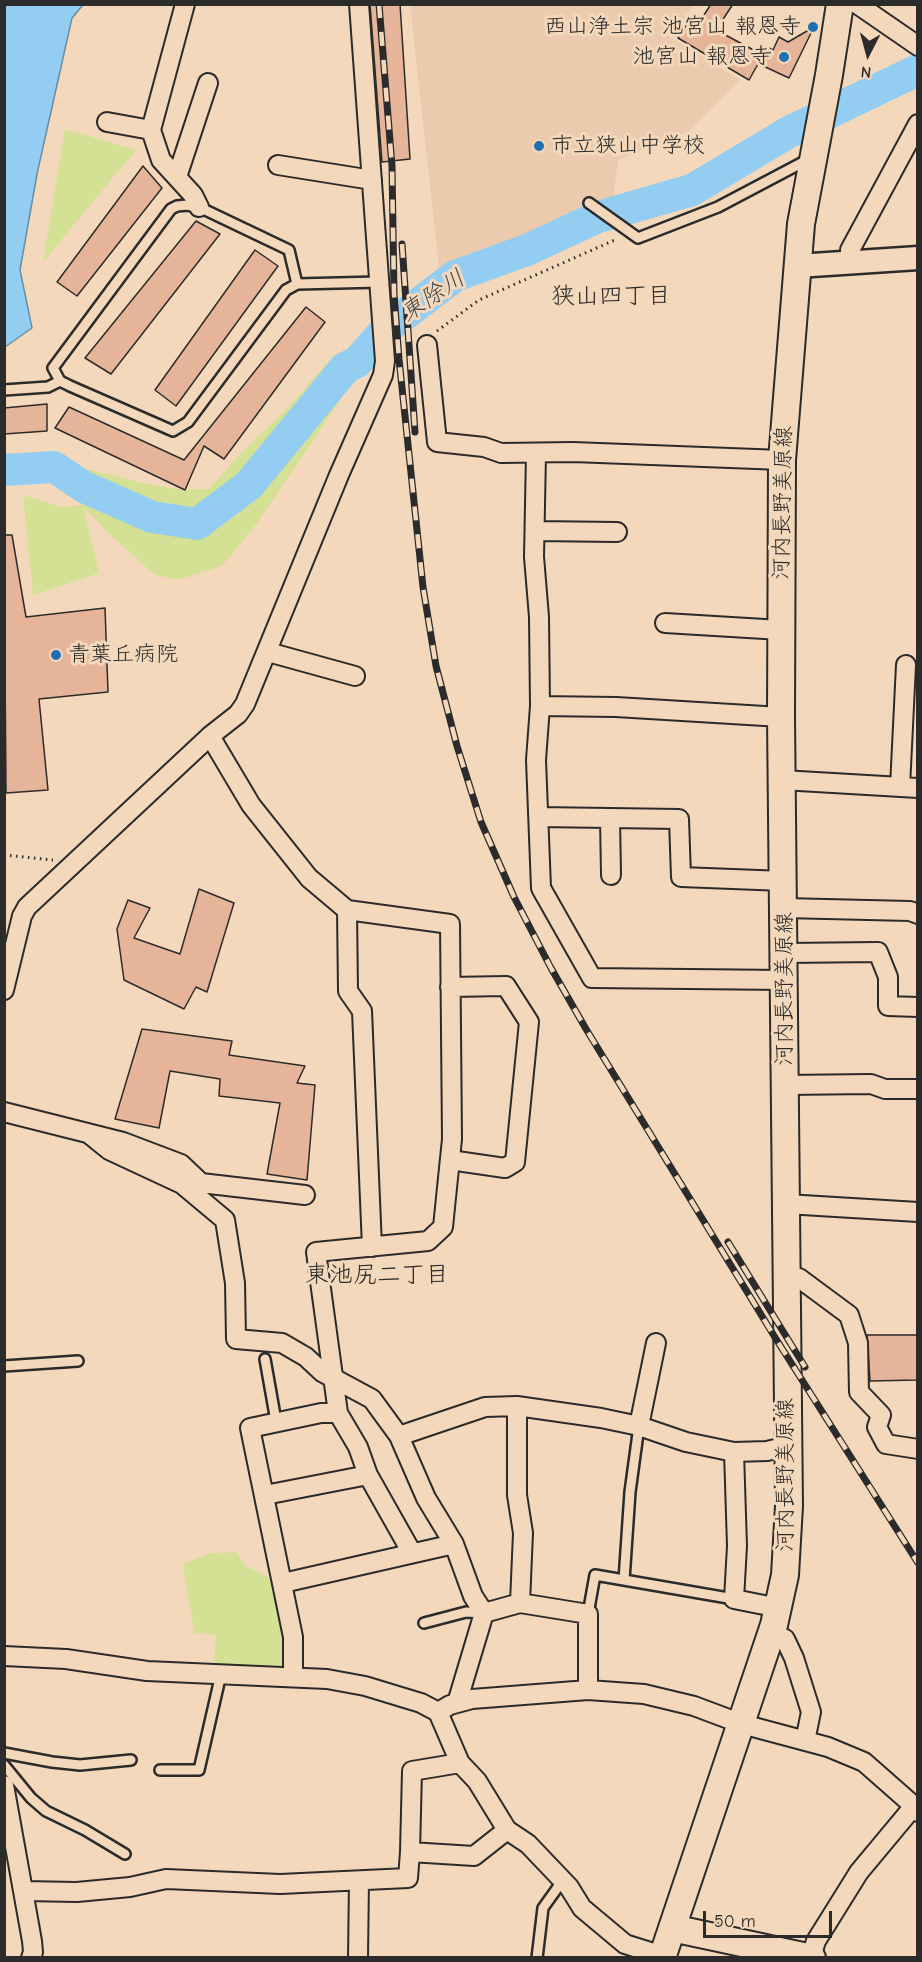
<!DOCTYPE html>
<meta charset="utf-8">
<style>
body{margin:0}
#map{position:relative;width:922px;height:1962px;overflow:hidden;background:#f4d8bb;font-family:"Comic Neue",sans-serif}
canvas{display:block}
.frame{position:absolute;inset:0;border:6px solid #2b2b2b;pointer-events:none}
.north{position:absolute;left:838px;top:24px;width:60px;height:60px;-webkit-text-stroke:4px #f4d8bb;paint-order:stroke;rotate:186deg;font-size:16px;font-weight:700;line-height:24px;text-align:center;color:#2b2b2b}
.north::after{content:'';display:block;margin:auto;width:21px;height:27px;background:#2b2b2b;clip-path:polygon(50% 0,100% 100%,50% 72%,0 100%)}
.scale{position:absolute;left:703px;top:1911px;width:129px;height:27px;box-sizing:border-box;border:3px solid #2b2b2b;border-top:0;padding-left:8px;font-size:18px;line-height:21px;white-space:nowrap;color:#2b2b2b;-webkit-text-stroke:4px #f4d8bb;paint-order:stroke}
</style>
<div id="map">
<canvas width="922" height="1962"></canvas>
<div class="frame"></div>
<div class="north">N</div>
<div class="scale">50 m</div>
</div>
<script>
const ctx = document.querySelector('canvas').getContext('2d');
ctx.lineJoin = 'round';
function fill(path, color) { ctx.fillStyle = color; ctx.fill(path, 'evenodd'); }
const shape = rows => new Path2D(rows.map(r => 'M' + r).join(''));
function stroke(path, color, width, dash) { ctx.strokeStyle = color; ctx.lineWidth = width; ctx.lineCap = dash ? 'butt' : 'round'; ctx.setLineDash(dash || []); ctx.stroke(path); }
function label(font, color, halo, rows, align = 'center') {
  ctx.font = font + ' "Comic Neue","Klee One",sans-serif'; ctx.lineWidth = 6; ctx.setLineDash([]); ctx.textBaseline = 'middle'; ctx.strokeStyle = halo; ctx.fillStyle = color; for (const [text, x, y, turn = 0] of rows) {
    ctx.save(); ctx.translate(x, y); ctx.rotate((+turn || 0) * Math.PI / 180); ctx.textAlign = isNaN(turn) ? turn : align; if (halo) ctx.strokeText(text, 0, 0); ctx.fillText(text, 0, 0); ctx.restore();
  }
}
const built = shape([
 [410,5,694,5,670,37,740,80,688,132,618,160,613,201,598,202,440,276]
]);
const green = shape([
 [65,129,136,150,43,262],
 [335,354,345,393,257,523,222,566,177,580,154,574,106,531,83,506,99,573,33,595,23,495,62,507,82,505,67,488,83,468,147,484,185,490,209,489,239,455,287,409],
 [236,1552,246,1566,268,1577,287,1645,286,1671,214,1666,216,1635,194,1633,183,1564,212,1553]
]);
const water = shape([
 [5,4,83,5,72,18,37,174,20,270,32,328,5,347,5,4]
]);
const river = shape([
 [4,470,54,467,84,487,152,517,197,524,249,485,345,368,357,362,388,327,455,276,527,250,598,217,692,190,789,132,918,70]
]);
const building = shape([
 [370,4,400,4,410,159,382,162,370,4],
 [711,4,733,4,716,30,763,55,749,80,678,38,689,21,697,26,711,4],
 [814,27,789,78,759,64,767,47,773,50,779,37,788,42,814,27],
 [143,166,162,188,77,296,57,282,143,166],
 [196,221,220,234,111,374,85,358,196,221],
 [255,250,278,266,176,406,155,390,255,250],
 [306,307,325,322,224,459,204,446,185,490,55,428,69,407,184,460,306,307],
 [47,404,47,431,4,434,4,408,47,404],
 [4,535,12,535,26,617,105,608,108,692,39,699,48,790,6,793,4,535],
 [199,889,234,903,207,992,196,987,184,1009,124,980,117,929,128,900,150,908,134,938,180,954,199,889],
 [142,1029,232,1041,229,1055,305,1066,297,1083,315,1085,307,1180,267,1174,280,1103,219,1096,220,1079,170,1071,159,1128,115,1119,142,1029],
 [867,1335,918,1335,918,1380,870,1381,867,1335]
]);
const path = shape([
 [437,331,479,300,617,239],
 [4,855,53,860]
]);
const service = shape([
 [589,203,638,238,718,207,809,159],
 [297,284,286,290,188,422,173,431,70,386,60,381,53,368,171,209,177,206,187,205,201,208,289,250,297,284,379,282],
 [4,390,48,387,60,381],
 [265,1359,276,1421],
 [4,1366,78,1361],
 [624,1580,630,1492,639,1426],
 [588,1614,595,1575,734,1599],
 [424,1623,466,1612,484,1613],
 [4,1753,52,1762,80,1765,131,1760],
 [4,1765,31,1798,46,1811,85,1830,125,1854],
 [160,1770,199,1770,221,1674],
 [537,1958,543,1908,563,1880]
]);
const minor = shape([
 [185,4,151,130,161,160,193,195,199,207],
 [857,4,918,46],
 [107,122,151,130],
 [278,165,372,180],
 [177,177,208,83],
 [851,262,850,250,918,124],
 [427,345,437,442,484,447,501,453,573,452,782,460],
 [536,453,534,557,539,617,540,706,536,760,541,888,592,978,785,980],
 [535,531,617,532],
 [665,623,781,630],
 [268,652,355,676],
 [540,706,616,707,781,717],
 [210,736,251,805,309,878,347,910,450,924,452,1139,443,1227,428,1241,316,1252,338,1413],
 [782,780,918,788],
 [900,787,906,665],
 [539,817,679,819,681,877,784,881],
 [610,818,611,875],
 [784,908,910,911,918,914],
 [347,910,348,991,362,1011,372,1247],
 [785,953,878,952,888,977,888,1006,918,1007],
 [4,990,22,916,27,907,210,736,238,714,245,704,339,475,383,375,385,361,359,4],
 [785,1085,871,1084,885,1089,918,1089],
 [4,1112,123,1142,181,1164,201,1183,305,1195],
 [88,1133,109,1150,182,1184,225,1220,235,1283,236,1339,282,1343,306,1357,322,1372,372,1399,399,1436,485,1407,517,1406],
 [450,1160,505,1168,515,1162,529,1022,506,986,450,987],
 [786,1204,918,1212],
 [787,1277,799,1278,849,1315,858,1343,859,1392,881,1415,877,1427,886,1444,918,1449],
 [639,1426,656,1343],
 [399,1436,426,1498,454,1544,473,1596,484,1613,457,1703],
 [734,1452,737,1546,734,1599,779,1608],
 [265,1495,368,1475],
 [283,1583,454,1544],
 [520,1603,523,1533,517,1495,517,1406,601,1418,639,1426,686,1442,734,1452,767,1451,788,1446],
 [484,1613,520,1603,588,1614,588,1690],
 [772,1633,785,1639,794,1658,811,1712,805,1741],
 [4,1656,66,1659,147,1671,327,1679,365,1686,421,1703,438,1712,460,1763,477,1781,507,1830,528,1844,569,1887,582,1908,625,1944,663,1956],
 [293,1677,293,1637,250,1428,321,1413,338,1413,358,1447,368,1475,412,1553],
 [438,1712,450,1705,472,1699,588,1690,644,1694,694,1706,742,1724,828,1747,864,1762,914,1806,918,1812],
 [4,1785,32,1941,33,1952,31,1958],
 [410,1852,412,1771,460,1763],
 [24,1891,77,1892,130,1887,166,1879,280,1884,408,1878,410,1852,474,1856,507,1830],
 [811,1957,816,1941,859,1872,914,1806],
 [358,1958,359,1881]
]);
const tertiary = shape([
 [797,266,918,258]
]);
const secondary = shape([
 [672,1928,812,1958],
 [662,1958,774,1625,785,1575,789,1506,781,717,782,460,801,224,829,75,840,4]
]);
const rail = shape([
 [379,4,392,166,394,294,399,359,423,587,436,666,457,746,481,822,514,897,551,968,586,1029,776,1339,918,1563],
 [402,244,415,432],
 [728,1242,805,1367]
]);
const markers = [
 [813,27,6,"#1f6fb2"],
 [784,57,6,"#1f6fb2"],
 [539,146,6,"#1f6fb2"],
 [56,655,6,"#1f6fb2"]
];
const poiNames = [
 ["西山浄土宗 池宮山 報恩寺",801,27],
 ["池宮山 報恩寺",772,57],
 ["市立狭山中学校",551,146,"left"],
 ["青葉丘病院",68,655,"left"]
];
const streetNames = [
 ["河内長野美原線",783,503,-89],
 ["河内長野美原線",785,989,-90],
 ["河内長野美原線",786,1475,-90]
];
const waterNames = [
 ["東除川",433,296,-34]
];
const neighbourhoodNames = [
 ["狭山四丁目",611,296],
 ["東池尻二丁目",377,1275]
];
fill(built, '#eccaad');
fill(green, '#d4e194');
fill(water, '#93cdf2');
stroke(water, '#698ca2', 1.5);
stroke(river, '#93cdf2', 32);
fill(building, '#e6b498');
stroke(building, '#2b2b2b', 1.5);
stroke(service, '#2b2b2b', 14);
stroke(minor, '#2b2b2b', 22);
stroke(tertiary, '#2b2b2b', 27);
stroke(secondary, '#2b2b2b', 30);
stroke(path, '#2b2b2b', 3, [1.5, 4.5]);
stroke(service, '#f4d8bb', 9);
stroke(minor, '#f4d8bb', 18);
stroke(tertiary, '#f4d8bb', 22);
stroke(secondary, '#f4d8bb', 26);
stroke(rail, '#2b2b2b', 7);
stroke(rail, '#f4d8bb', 4.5, [14]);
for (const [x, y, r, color] of markers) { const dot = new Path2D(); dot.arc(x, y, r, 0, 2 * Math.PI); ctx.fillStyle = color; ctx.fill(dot); stroke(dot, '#f4d8bb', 2); }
label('22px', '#2b2b2b', '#f4d8bb', poiNames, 'right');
label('22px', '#2b2b2b', '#f4d8bb', streetNames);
label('italic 24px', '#404b53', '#f4d8bb', waterNames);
label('24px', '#2b2b2b', '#f4d8bb', neighbourhoodNames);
</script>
